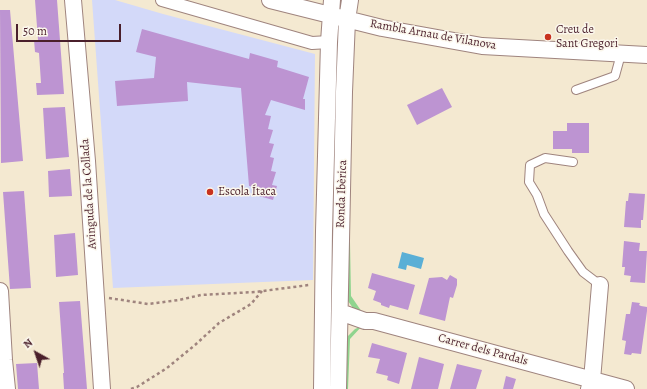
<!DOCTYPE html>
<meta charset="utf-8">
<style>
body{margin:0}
#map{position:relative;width:647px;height:389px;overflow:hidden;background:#f4e9d1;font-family:Alegreya,serif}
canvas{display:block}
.north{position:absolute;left:16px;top:333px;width:40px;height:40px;-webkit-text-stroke:3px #fbf7ec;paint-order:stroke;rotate:320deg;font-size:11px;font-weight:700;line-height:16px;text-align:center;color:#4a1f2b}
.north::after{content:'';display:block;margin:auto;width:14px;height:18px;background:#4a1f2b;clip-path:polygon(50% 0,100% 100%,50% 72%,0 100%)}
.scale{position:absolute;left:16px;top:24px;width:105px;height:18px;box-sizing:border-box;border:2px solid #4a1f2b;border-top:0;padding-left:5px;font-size:12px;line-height:14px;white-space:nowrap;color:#4a1f2b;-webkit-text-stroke:3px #fbf7ec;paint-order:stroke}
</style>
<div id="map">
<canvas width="647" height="389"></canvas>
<div class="north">N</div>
<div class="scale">50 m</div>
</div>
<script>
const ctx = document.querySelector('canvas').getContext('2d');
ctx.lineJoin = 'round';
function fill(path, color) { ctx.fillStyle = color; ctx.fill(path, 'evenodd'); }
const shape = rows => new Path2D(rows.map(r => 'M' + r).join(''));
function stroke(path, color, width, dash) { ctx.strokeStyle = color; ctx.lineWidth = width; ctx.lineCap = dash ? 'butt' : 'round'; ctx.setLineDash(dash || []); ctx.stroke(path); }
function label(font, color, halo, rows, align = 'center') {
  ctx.font = font + ' Alegreya,serif'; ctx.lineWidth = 3; ctx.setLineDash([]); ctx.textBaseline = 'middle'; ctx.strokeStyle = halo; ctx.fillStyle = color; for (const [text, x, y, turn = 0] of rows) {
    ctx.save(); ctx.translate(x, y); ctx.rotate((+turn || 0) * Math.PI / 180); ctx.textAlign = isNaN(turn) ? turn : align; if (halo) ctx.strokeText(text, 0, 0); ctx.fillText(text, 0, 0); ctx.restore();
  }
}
const built = shape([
 [92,0,115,0,163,14,315,54,313,280,113,288]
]);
const green = shape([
 [337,97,331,389,327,389,334,98],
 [346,242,350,242,351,296,362,312,353,308,348,301,347,293],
 [362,326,350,339,348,389,344,389,345,347,347,337,355,329]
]);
const water = shape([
 [402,252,424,258,421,269,407,265,406,270,398,268]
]);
const building = shape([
 [35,0,57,0,64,94,37,95,36,83,41,83,39,53,35,52,34,40,38,40],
 [0,10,10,10,23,161,1,163],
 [142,29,249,59,250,53,278,61,277,67,309,77,303,99,305,99,305,110,271,100,265,115,271,116,268,129,273,130,269,143,274,144,270,157,274,158,271,171,276,172,272,185,277,186,273,200,252,194,254,187,249,186,241,88,187,82,188,101,117,106,115,81,154,78,156,57,136,52],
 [442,88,452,107,417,125,407,105],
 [65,107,69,157,46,159,43,108],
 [567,123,589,123,589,153,572,153,572,149,553,149,553,131,567,131],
 [70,169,72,196,49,197,48,171],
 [24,191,31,288,10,289,3,192],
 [629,193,645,194,643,220,641,220,641,228,624,227,626,201,628,201],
 [75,233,78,275,56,277,54,235],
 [624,241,640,243,639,251,647,251,645,283,630,282,631,276,624,275,625,267,622,267],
 [372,273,415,285,408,310,390,305,389,308,381,305,381,303,373,300,376,291,368,288],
 [450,275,457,279,457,285,453,298,450,297,445,321,419,314,429,278,442,277,447,280],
 [80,301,87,389,64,389,63,373,64,373,59,302],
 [632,302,640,303,639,305,641,306,647,307,647,311,641,354,632,353,631,355,624,354,626,341,622,340,626,314,630,314],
 [372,343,407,353,399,384,387,380,388,376,376,373,380,359,368,357],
 [419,357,444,364,438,389,411,389],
 [37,363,39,389,18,389,16,364],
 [457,364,482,370,476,389,450,389],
 [506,376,516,379,513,389,503,389]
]);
const path = shape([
 [109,298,148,304,179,300,201,295,255,292,309,285],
 [131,389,137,387,167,368,195,345,219,323,251,304,262,291]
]);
const service = shape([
 [576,90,615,76,621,54],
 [573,162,545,158,530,165,529,182,537,195,544,214,568,251,583,272,600,285]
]);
const pedestrian = shape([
 [162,0,312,43,329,42]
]);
const minor = shape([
 [73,0,87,161,102,389],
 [270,0,382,28,482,46,647,55],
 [0,291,4,360,7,389],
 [340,312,365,321,374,321,626,389],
 [322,389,324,231,329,42,332,0],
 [338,389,344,92,347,20,350,0],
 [589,389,592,380,600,285]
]);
const markers = [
 [548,37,4,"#c8321e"],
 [210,192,4,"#c8321e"]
];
const poiNames = [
 ["Creu de",556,30],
 ["Sant Gregori",556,44],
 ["Escola Ítaca",218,192]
];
const streetNames = [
 ["Rambla Arnau de Vilanova",433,35,10],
 ["Avinguda de la Collada",89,194,-94],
 ["Ronda Ibèrica",342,194,-88],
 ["Carrer dels Pardals",483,350,15]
];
fill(built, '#d3d9f9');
fill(green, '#8fd48e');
fill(water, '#5aafd6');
fill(building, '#bd94d2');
stroke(service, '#9f847e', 10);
stroke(pedestrian, '#9f847e', 14);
stroke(minor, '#9f847e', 18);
stroke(path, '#9f847e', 2.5, [3, 3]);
stroke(service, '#fff', 8);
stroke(pedestrian, '#fff', 12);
stroke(minor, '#fff', 16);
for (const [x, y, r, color] of markers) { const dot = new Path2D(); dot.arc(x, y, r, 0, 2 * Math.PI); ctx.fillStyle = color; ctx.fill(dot); stroke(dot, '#fbf7ec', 1.5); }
label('12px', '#4a1f2b', '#fbf7ec', poiNames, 'left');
label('12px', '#4a1f2b', '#fbf7ec', streetNames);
</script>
